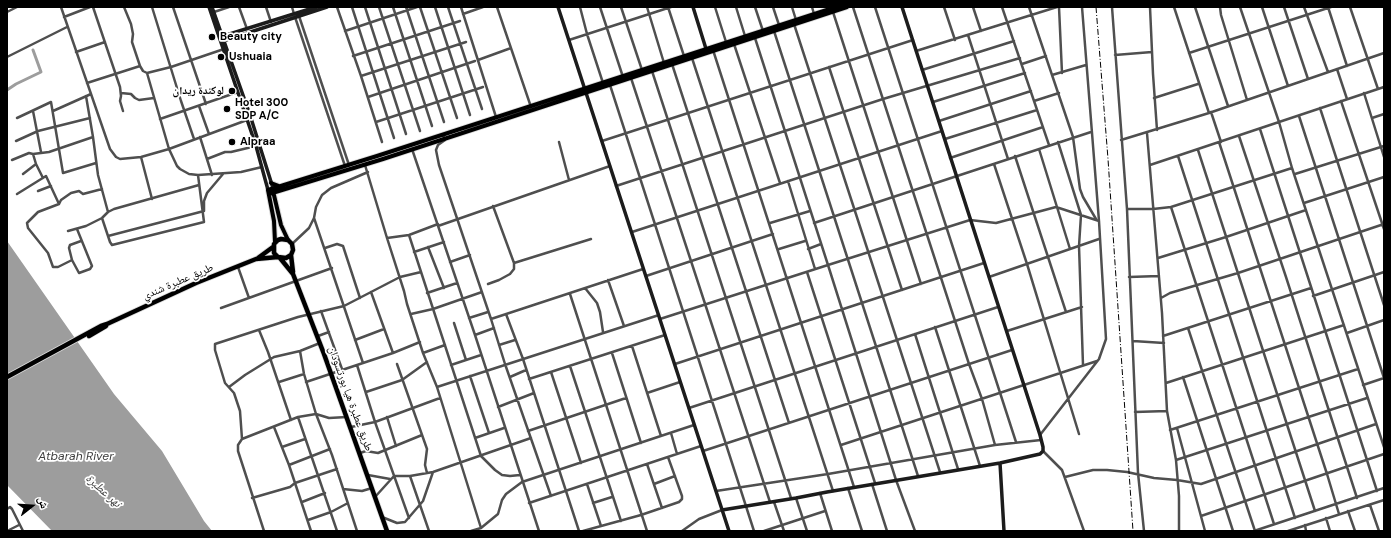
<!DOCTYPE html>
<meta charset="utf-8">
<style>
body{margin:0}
#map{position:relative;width:1391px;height:538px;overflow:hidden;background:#fff;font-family:"DM Sans","Noto Naskh Arabic",sans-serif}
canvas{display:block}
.frame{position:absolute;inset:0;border:8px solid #000;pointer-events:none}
.north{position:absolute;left:12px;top:486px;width:40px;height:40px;-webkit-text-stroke:3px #fff;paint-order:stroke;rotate:73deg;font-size:11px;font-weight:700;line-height:16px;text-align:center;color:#000}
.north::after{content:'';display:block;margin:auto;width:14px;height:18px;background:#000;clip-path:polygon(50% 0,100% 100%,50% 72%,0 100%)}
</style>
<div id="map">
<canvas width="1391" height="538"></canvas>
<div class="frame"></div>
<div class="north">ش</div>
</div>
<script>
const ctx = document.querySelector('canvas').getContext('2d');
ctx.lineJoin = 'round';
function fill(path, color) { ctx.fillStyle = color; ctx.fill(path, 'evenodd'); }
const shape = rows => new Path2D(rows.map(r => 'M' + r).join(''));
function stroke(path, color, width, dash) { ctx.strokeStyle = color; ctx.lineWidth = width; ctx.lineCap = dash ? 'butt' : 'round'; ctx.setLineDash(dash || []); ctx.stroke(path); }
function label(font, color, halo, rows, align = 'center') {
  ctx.font = font + ' "DM Sans","Noto Naskh Arabic",sans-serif'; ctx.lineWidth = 3.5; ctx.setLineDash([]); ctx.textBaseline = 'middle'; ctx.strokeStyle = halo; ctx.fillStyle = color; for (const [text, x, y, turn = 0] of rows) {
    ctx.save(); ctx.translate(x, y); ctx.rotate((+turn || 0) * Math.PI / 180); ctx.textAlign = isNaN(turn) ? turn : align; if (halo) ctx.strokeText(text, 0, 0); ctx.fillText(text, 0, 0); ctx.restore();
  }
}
const water = shape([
 [7,241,114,394,162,451,204,521,212,531,52,531,7,485]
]);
const canal = shape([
 [7,90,16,84,41,72,33,50]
]);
const street = shape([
 [61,7,110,149,116,157,120,159,141,157,169,149,177,166,180,169,189,174,198,175,241,172,262,167],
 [93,7,120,87,121,96,120,101,123,111],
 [124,7,131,24,133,34,132,42,140,66,143,71,147,73,171,67,224,49],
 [152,7,181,101,194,139],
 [173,7,206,104],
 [239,7,247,29],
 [266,7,271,22],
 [292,7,294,14],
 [337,7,361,76,466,42],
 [352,7,394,138],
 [365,7,406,134],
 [379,7,420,131],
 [393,7,432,126],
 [406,7,444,122],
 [420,7,457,118],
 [435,7,470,115],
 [448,7,482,109],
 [461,7,496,117],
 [497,7,531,107],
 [580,7,587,34,603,83],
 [600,7,623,77],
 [621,7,642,70],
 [647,7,664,63],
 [668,7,684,56],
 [715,7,726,42],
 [736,7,745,36],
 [755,7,763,31],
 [773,7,779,25],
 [792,7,796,20],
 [812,7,814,14],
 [853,7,969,364,982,399,995,445],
 [875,7,1016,442],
 [944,7,955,40],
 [973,7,981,31],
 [1002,7,1049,145],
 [1029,7,1073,137,1080,189,1083,197,1096,219],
 [1059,7,1062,73],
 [1112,7,1127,209,1138,473,1144,531],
 [1150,7,1153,74,1157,130],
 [1174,7,1209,113],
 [1195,7,1228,106],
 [1220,7,1221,15,1247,100],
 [1240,7,1279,122,1292,168,1384,447],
 [1262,7,1288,86],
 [1284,7,1308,79],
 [1304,7,1328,72],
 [1328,7,1347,66],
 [1350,7,1378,89],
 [7,12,17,7],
 [214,12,229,7],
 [833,12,921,284],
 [463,14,483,7],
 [299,16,349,165],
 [64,17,90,7],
 [295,17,345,166],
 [794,24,940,472],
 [345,31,417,7],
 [774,31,918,476],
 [968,35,1008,159],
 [755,38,828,265,970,220,996,223,1056,207,1099,221],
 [569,40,671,7],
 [734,44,780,183],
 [713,50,854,487],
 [916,51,1057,7],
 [76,52,105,42],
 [1189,53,1331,7],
 [1115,55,1152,52],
 [353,56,460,21],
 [7,57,67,27],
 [692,58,833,491],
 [478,60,511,48],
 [672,64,789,423],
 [1022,64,1046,56],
 [829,67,902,290],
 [1337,69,1347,99],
 [922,70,1014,41],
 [652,71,791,498],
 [147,73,169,149,247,120],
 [1052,75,1086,65],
 [361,76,382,142],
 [631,78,770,502],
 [87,83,140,66],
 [610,85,754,531],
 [121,93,131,94,135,98,139,100,154,98],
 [1364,93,1384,157],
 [86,96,93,137,98,175,108,212],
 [368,97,475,61],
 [1154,98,1198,84],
 [1034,101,1059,93],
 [1341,101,1384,229],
 [933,102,1025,73],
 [199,106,209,134],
 [1320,108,1384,305],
 [33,111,41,152],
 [53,111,91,94],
 [1211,112,1221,142],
 [1299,116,1384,378],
 [17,118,51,102,63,173,96,163],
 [1372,118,1384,114],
 [160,119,238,92],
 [939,121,1031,91],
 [376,122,483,87],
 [1260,129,1377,491],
 [1147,133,1162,313,1167,411,1176,460,1179,496,1179,531],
 [443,135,445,140,438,145,436,150,439,165,491,319,505,364,551,496],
 [1239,136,1286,277,1357,498],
 [200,137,212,175],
 [945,139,1037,110],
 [1121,140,1209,113,1384,53],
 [16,141,38,131,90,118],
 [602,141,913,40],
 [559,142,569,180],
 [1058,142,1081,215,1079,246,1083,365],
 [1219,142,1327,474,1339,514],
 [412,149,475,335,539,531],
 [1039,149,1070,249],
 [1198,150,1315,511],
 [33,154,36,164,43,178],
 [1015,156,1066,312],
 [1178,156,1295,518],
 [141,157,152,199],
 [950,158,1043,127],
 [207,159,225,152,231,152,256,146],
 [12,160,29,153,33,154,49,152,93,137],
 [994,164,1027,264,1079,434],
 [365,165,387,238,404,291,407,304,423,353,437,387,481,528],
 [1150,165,1384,87],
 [23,174,36,164],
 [1295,174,1384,146],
 [788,181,815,269],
 [616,186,883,99,1020,58],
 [38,191,51,186],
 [17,194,46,176,59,204],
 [1304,203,1384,177],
 [1171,207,1274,524],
 [1127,209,1153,209,1171,207,1292,168],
 [102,218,110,242,112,245,204,222,198,175],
 [314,218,363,363],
 [770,223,810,211],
 [814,223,1091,132],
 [438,226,610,166],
 [77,229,92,266,90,269,79,273,72,260,69,248,70,245,81,241],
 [68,231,86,226,102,218,108,212,114,209,199,185],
 [632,232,942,131],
 [409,235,481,456,495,470,502,475,510,476,520,475],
 [108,236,204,211,204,201,207,193,223,174],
 [387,238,409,235,438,224],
 [292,244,309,228,314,218,316,207,322,195,331,188,368,172],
 [428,247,444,288],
 [325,248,337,244,343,246,360,298],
 [779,249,805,241],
 [808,249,821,244],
 [414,252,444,242],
 [1158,258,1226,237,1306,210],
 [72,260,58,267,53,267,48,253,28,228,27,223,38,212,59,204,61,200,71,193,79,191,83,194,102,189],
 [450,262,470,255],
 [514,263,591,239],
 [238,267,249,298],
 [807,272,875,483],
 [646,276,773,234],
 [989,277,1099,239],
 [1129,277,1159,276],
 [608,280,624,326],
 [488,284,499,280,510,274,514,269,514,263,493,206],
 [585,288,597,303,600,312,603,332],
 [371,292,393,353],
 [427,293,457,283],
 [570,294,647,531],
 [1313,296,1384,272],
 [1161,298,1170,293,1238,273,1384,224],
 [221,308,332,268],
 [321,311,342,369],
 [411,314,433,309,482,292],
 [506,314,523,359,579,531],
 [469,318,488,312],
 [491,319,643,269],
 [660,319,828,265,896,480,915,531],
 [454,323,466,360],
 [935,327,980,466],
 [1188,328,1255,531],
 [259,330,268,352,291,420],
 [1007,331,1082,307],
 [1347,333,1384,320],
 [915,334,958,469],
 [475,335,494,328],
 [318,336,329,332],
 [1163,336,1311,288],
 [355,340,384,329],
 [1133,341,1164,343],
 [499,345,515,340],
 [632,346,661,436],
 [300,351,304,374,316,414,332,455,357,531],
 [423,353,445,345],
 [612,353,641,443],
 [397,364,427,449,425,465,427,473],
 [675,364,984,263],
 [357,365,375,422,409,518],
 [451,365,481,355],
 [570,366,621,521],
 [551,372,581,463],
 [470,376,489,433],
 [510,377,526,370],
 [1183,377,1233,531],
 [529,379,665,335],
 [279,382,304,374],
 [306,382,393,353,420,342],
 [1166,383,1344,325],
 [1363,385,1384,378],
 [229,387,245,375,274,357,300,351,320,343],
 [437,387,659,315],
 [366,392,402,380,427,362],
 [647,393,680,382],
 [498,407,534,393],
 [689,408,998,307],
 [1135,412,1167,411],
 [298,417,337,531],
 [387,417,396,446],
 [274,427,289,465,311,531],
 [351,427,375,422,440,398],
 [1177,428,1205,531],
 [1170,430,1358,369],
 [528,431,626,398],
 [671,433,677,454],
 [1040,435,1099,359,1106,339,1099,221,1082,7],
 [475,438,504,428],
 [242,439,298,417,316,414,329,418,347,417],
 [841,445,1097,361],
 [282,447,305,439],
 [703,451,1012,350],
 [1043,451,1062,470,1084,531],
 [360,453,366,451,378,453,422,435],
 [1176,460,1367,398],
 [647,464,662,508],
 [289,465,330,449],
 [368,475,390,479],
 [410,476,429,531],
 [1065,477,1093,470,1107,470,1127,472,1154,478,1177,480,1201,484,1376,424],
 [587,484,601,526],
 [654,484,675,476],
 [872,484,887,531],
 [848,488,862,531],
 [343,489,362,491,372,488],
 [716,491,828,474,995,445,1041,440],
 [820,493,832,531],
 [375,497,394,476,410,476,433,472,531,438],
 [252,498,290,487,295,483,337,469],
 [796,498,807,531],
 [302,502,325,493],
 [774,502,784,531],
 [529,503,701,446],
 [593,503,612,497],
 [1370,505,1379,531],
 [7,509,10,507,12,509,23,531],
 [1348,511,1355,531],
 [1201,516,1384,454],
 [382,517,397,523,405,522,423,501,433,472],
 [1326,518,1330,531],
 [308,520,331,512,348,503],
 [1305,525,1306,531],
 [9,530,19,525],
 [264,531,238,451,238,445,242,439,240,411,234,393,225,383,215,350,215,344,298,317,344,306,400,277,421,272],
 [471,531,481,528,498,514,502,500,506,494,522,482,694,425],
 [583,531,641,515,679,502,682,499,682,496,668,457],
 [682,531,699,519,722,510],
 [764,531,825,511],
 [1254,531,1384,488],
 [1288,531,1384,500]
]);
const secondary = shape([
 [209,7,256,146,268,190],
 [212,7,250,115,273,188],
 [558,7,729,531],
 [693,7,707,52],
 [220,37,316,7],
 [223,41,327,7],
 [1000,463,1004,531],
 [722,510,796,498,827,492,1000,463,1040,454,1043,451,1043,447,1040,435,902,7]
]);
const primary = shape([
 [271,183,279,186],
 [273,191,281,225,288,240],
 [269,194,383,159,847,7],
 [275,242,274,221,268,190,377,156,836,7]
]);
const highway = shape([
 [291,255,293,272],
 [258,258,273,247],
 [280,258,293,274,324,354,387,531],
 [89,336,106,326],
 [7,377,101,326,107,324,196,283,256,259,278,257,286,258,291,255,293,250,292,244,288,240,281,239,278,240,274,244,274,253,278,257]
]);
const rail = shape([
 [1096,7,1108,159,1133,531]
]);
const markers = [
 [212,37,4,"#000"],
 [221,57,4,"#000"],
 [232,91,4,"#000"],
 [227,109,4,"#000"],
 [232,142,4,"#000"]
];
const poiNames = [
 ["Beauty city",220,37],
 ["Ushuaia",229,57],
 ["لوكندة ريدان",224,91,"right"],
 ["Hotel 300",235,103],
 ["SDP A/C",235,116],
 ["Alpraa",240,142]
];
const streetNames = [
 ["طريق عطبرة شندي",178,282,-23],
 ["طريق عطبرة هيا بورتسودان",350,399,70]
];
const waterNames = [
 ["Atbarah River",76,457],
 ["نهر عطبرة",103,491,42]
];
fill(water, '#9d9d9d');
stroke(canal, '#9d9d9d', 3);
stroke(primary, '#dbdbdb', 6);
stroke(highway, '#dbdbdb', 6);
stroke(street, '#4f4f4f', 2.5);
stroke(secondary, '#1c1c1c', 3.5);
stroke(primary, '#000', 4);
stroke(highway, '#000', 4.5);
stroke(rail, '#000', 1, [6, 2, 1, 2]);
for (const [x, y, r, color] of markers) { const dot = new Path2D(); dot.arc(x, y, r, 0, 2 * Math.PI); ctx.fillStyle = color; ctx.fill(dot); stroke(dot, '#fff', 1.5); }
label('bold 11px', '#000', '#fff', poiNames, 'left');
label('11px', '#000', '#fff', streetNames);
label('italic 12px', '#3e3e3e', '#fff', waterNames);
</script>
